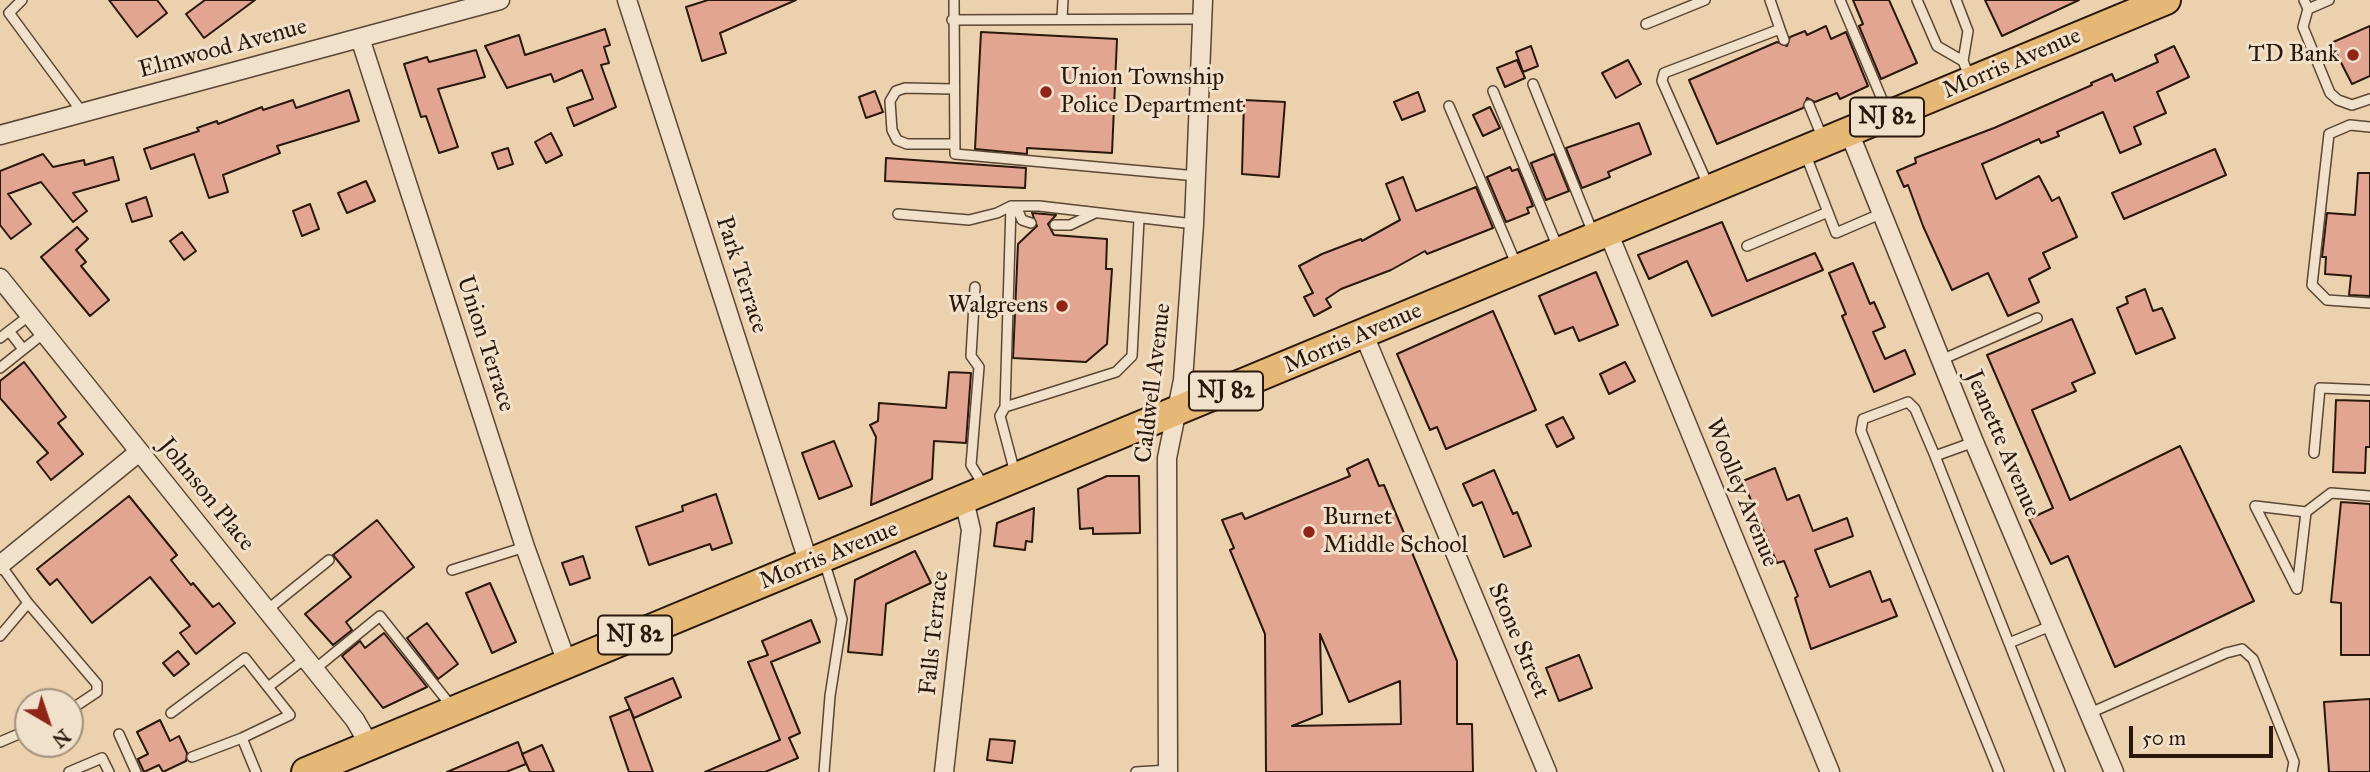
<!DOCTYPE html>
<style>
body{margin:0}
#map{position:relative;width:2370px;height:772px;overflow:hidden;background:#ebd1ad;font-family:"IM FELL Great Primer",serif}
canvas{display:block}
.north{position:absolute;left:14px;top:688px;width:70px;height:70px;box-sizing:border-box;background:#f2e1ca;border:2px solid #a2917e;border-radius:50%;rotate:141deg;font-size:19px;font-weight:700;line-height:28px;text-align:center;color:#29180b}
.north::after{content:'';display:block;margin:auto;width:24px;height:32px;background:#8f2418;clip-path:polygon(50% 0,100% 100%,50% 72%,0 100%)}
.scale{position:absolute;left:2129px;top:726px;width:144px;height:32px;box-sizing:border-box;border:4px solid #29180b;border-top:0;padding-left:9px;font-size:21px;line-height:24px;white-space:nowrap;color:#29180b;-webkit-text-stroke:5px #f2e1ca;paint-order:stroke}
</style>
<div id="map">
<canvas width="2370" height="772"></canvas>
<div class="north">N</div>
<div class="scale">50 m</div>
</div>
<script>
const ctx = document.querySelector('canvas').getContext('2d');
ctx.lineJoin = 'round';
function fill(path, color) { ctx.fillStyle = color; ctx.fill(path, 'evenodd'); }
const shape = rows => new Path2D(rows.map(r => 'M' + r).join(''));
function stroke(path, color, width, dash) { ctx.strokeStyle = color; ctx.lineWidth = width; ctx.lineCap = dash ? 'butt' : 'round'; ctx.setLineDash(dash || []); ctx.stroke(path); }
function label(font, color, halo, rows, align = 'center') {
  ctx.font = font + ' "IM FELL Great Primer",serif'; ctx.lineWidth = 6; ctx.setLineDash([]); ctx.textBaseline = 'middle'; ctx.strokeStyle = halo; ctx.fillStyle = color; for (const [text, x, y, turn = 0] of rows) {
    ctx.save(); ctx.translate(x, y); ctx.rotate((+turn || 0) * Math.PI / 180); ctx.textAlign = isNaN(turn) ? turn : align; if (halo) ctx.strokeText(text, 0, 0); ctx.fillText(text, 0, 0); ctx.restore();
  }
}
const building = shape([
 [109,0,157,0,167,13,137,37,109,0],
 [205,0,255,0,204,38,186,14,205,0],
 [708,0,796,0,720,33,726,53,702,61,686,7,708,0],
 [1853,0,1889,0,1917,63,1881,79,1859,26,1863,24,1853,0],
 [1985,0,2079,0,2002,36,1985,0],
 [1826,26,1831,39,1846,32,1868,86,1840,99,1837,93,1815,102,1807,98,1803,108,1717,144,1689,80,1777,42,1787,46,1790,37,1805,31,1807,35,1826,26],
 [2370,26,2370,76,2352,84,2331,43,2370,26],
 [605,29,610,45,604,47,609,63,601,65,616,107,574,126,567,108,593,99,582,70,554,82,551,74,507,88,485,46,519,35,525,55,605,29],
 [981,32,1117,39,1112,153,1027,148,1027,154,975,149,981,32],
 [1531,46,1538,66,1523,72,1516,52,1531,46],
 [2174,46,2189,77,2157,92,2166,113,2134,127,2141,144,2120,153,2103,112,2057,132,2059,136,2041,143,2039,139,1982,164,1996,199,2039,176,2052,201,2059,197,2077,237,2043,253,2050,268,2029,279,2039,302,2008,316,1988,273,1952,290,1923,226,1908,185,1904,187,1897,171,1916,163,1915,158,1994,128,2092,85,2091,83,2112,74,2115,81,2158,62,2155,55,2174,46],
 [476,50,485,77,438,89,458,147,439,153,426,116,421,117,404,64,427,57,429,62,476,50],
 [1517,60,1525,78,1505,87,1497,68,1517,60],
 [1628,60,1641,84,1616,98,1602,73,1628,60],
 [349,90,359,121,277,146,280,153,223,175,228,192,209,198,194,154,151,169,144,149,199,131,197,128,217,121,218,124,262,107,263,110,293,100,296,108,349,90],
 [875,91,883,112,866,118,859,97,875,91],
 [1418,92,1425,111,1402,120,1394,102,1418,92],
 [1244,100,1285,102,1279,177,1242,174,1244,100],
 [1490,107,1500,128,1483,136,1473,115,1490,107],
 [1639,123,1651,154,1608,172,1610,177,1582,188,1566,148,1639,123],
 [551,133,562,155,546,163,535,142,551,133],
 [508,148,513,164,498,169,492,153,508,148],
 [2215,149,2226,175,2124,219,2112,193,2215,149],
 [43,154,53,167,84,160,85,165,113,157,119,180,73,193,87,211,73,222,41,182,8,194,31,224,11,239,0,225,0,171,43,154],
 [1554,154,1569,191,1546,200,1531,163,1554,154],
 [886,158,1026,168,1025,188,885,181,886,158],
 [1510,167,1512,171,1518,169,1533,206,1527,208,1529,213,1506,222,1487,177,1510,167],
 [2358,173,2370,173,2370,296,2349,295,2351,276,2325,274,2326,257,2322,257,2327,213,2355,215,2358,173],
 [1403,177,1416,211,1476,187,1493,228,1427,254,1425,251,1391,270,1341,289,1326,299,1331,307,1314,316,1304,297,1313,293,1299,266,1322,254,1361,239,1362,241,1400,220,1386,184,1403,177],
 [366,181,375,201,347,213,338,193,366,181],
 [146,197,152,216,132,222,126,204,146,197],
 [310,204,319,229,302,236,293,211,310,204],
 [1032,213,1056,215,1048,224,1054,235,1107,239,1106,269,1112,269,1107,344,1086,362,1013,358,1018,244,1037,226,1032,213],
 [1722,222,1747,281,1815,253,1823,270,1712,316,1687,261,1649,279,1638,255,1722,222],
 [77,227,88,239,76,250,86,262,81,266,109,300,90,316,41,257,77,227],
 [182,232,196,251,184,260,170,241,182,232],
 [1853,263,1870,304,1874,302,1885,327,1873,332,1885,359,1905,350,1915,374,1874,392,1842,316,1846,314,1829,273,1853,263],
 [1596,272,1618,325,1579,341,1573,327,1555,334,1539,296,1596,272],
 [2145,289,2153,311,2162,308,2175,338,2136,354,2117,308,2128,303,2126,297,2145,289],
 [1493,311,1536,410,1446,449,1437,427,1430,430,1397,354,1493,311],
 [2072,319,2095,373,2072,383,2076,391,2032,410,2070,500,2180,446,2254,601,2115,667,2068,556,2051,564,2029,519,2053,508,1987,355,2072,319],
 [24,362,66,417,58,423,83,454,51,480,37,462,48,453,0,398,0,381,24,362],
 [1625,362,1635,381,1609,394,1600,374,1625,362],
 [949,372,971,373,966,443,934,441,932,479,871,505,876,437,870,425,878,421,879,403,946,408,949,372],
 [2336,400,2370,401,2370,447,2366,447,2365,473,2333,472,2336,400],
 [1563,417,1574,438,1557,447,1546,425,1563,417],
 [834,441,852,486,819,499,802,453,834,441],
 [1368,459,1379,486,1384,485,1457,661,1457,724,1472,724,1473,772,1266,772,1265,634,1230,550,1234,548,1222,520,1242,513,1245,519,1350,476,1347,469,1368,459],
 [1320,634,1349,702,1400,681,1401,724,1292,726,1322,714,1320,634],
 [1775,468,1787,500,1799,495,1813,531,1847,518,1853,536,1815,550,1830,587,1870,571,1882,602,1890,599,1897,616,1811,649,1795,598,1798,596,1784,561,1777,563,1743,481,1775,468],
 [1494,470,1513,514,1517,512,1531,546,1504,557,1482,502,1473,506,1463,484,1494,470],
 [1107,476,1139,476,1140,533,1093,534,1093,528,1080,529,1078,489,1107,476],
 [716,494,732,543,712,550,710,544,649,565,636,527,683,511,682,506,716,494],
 [129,496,177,555,171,560,191,585,193,583,213,607,219,603,235,623,196,654,180,633,190,626,150,577,92,623,57,579,50,585,37,569,129,496],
 [2341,502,2370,504,2370,655,2341,655,2341,603,2331,602,2341,502],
 [1034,508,1032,542,1026,541,1025,550,994,546,997,523,1034,508],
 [377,520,414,567,346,622,352,630,333,645,305,614,351,577,333,555,377,520],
 [915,551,931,583,886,604,882,655,848,652,855,580,915,551],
 [583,556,590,578,570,585,562,563,583,556],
 [490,583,516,642,492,653,466,593,490,583],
 [811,620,820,642,771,662,800,733,789,738,798,758,765,772,705,772,780,740,748,662,768,655,762,641,811,620],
 [427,623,458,664,438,679,407,638,427,623],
 [384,633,427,687,383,708,342,656,360,641,365,648,384,633],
 [178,651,189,664,174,676,163,663,178,651],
 [1579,655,1592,688,1559,701,1546,668,1579,655],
 [673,678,681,697,634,718,630,709,653,772,629,772,610,717,630,709,625,698,673,678],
 [2370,699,2370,772,2329,772,2324,702,2370,699],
 [160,720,170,741,179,736,187,753,186,761,163,772,159,765,144,772,138,759,148,754,137,732,160,720],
 [990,739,1015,741,1012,763,987,760,990,739],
 [518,742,526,764,506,772,447,772,518,742],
 [542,745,554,772,530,772,522,754,542,745]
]);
const lane = shape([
 [22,0,9,13,82,112],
 [954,0,955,154,1197,176],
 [1840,0,1887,111],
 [1917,0,1937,46,1963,61],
 [1956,0,1968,31,1963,61,1970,78],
 [2304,0,2308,9,2303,27,2330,93,2338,100,2352,105,2370,99],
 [2308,9,2329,0],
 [1062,18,1063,0],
 [952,20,1203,19],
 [1646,24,1705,0],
 [1780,29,1784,40],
 [1533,84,1593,233],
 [953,89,905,88,896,91,890,101,892,130,897,140,907,144,954,144],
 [1493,91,1558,248],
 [1809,105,1823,139],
 [1449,106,1517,266],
 [2370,127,2350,125,2329,134,2312,285,2327,300,2370,303],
 [1805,153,1836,233,1880,214],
 [1708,185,1662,81,1664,73,1780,29,1770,0],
 [1011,206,1005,407,1000,416,1015,473],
 [1016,206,1022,220,1031,223],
 [898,214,969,220,997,213,1011,206,1039,206,1194,224],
 [1055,225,1070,225,1095,213],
 [1747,246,1828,212],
 [975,287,971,356,979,367,971,465,984,486],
 [9,331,23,349],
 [0,338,30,315],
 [1941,360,2037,318],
 [0,368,44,333],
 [1005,407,1116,372,1132,356,1139,219],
 [2314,453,2320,388,2370,390],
 [1935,456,1974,442],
 [2306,512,2297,589,2255,506,2306,512,2331,493,2370,496],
 [0,564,28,603,97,684,97,692,70,710],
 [452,570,525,547],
 [267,610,329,560],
 [0,636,28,603],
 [2009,643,2053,625],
 [315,669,380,616,452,707],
 [268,687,306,658],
 [171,713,245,658,290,715,242,738,256,772],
 [2090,713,2226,653,2242,649,2253,659,2294,762,2292,772],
 [119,734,136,772],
 [0,742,28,730],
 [192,757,242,738],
 [69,772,102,758,109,772],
 [824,772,830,696,842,619,824,561],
 [1136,772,1168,770],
 [1999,772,1861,431,1863,419,1908,402,1915,409,1935,456,2060,772]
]);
const street = shape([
 [627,0,809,564],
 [360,38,525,547,567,663],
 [1849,132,1974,442,2114,772],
 [0,135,500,0],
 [1608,232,1830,772],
 [0,278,355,720,370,746],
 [1364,335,1547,772],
 [0,565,139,452],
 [944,772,971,530,964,500],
 [1168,772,1167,458,1183,380,1194,224,1203,0]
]);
const primary = shape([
 [306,772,2166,0]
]);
const markers = [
 [2353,55,7,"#8f2418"],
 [1046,92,7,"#8f2418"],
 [1062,306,7,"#8f2418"],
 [1309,532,7,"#8f2418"]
];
const shields = [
 [1887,117,74],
 [1226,391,74],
 [635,635,74]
];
const shieldNames = [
 ["NJ 82",1887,117],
 ["NJ 82",1226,391],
 ["NJ 82",635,635]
];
const streetNames = [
 ["Elmwood Avenue",223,49,-15],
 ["Morris Avenue",2012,64,-23],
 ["Park Terrace",741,275,72],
 ["Morris Avenue",1353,339,-23],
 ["Union Terrace",485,344,72],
 ["Caldwell Avenue",1154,383,-83],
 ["Jeanette Avenue",2002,444,67],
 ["Woolley Avenue",1741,493,68],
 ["Johnson Place",206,495,51],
 ["Morris Avenue",829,556,-22],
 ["Falls Terrace",935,633,-84],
 ["Stone Street",1518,641,67]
];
const poiNames = [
 ["TD Bank",2339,55],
 ["Union Township",1060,78,"left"],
 ["Police Department",1060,106,"left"],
 ["Walgreens",1048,306],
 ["Burnet",1323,518,"left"],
 ["Middle School",1323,546,"left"]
];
fill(building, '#e2a591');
stroke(building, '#29180b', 2);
stroke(lane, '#5a4634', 12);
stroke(street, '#5a4634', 21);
stroke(primary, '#29180b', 32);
stroke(lane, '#f2e1ca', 9);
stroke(street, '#f2e1ca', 18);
stroke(primary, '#e6b876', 28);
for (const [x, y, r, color] of markers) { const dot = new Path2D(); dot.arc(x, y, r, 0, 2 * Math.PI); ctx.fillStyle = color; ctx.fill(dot); stroke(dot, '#f2e1ca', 2.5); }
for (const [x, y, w] of shields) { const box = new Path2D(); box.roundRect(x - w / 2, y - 19.5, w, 39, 5); ctx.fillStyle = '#f2e1ca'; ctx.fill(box); stroke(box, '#29180b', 2); }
label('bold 23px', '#29180b', null, shieldNames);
label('24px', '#29180b', '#f2e1ca', streetNames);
label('24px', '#29180b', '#f2e1ca', poiNames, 'right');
</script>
